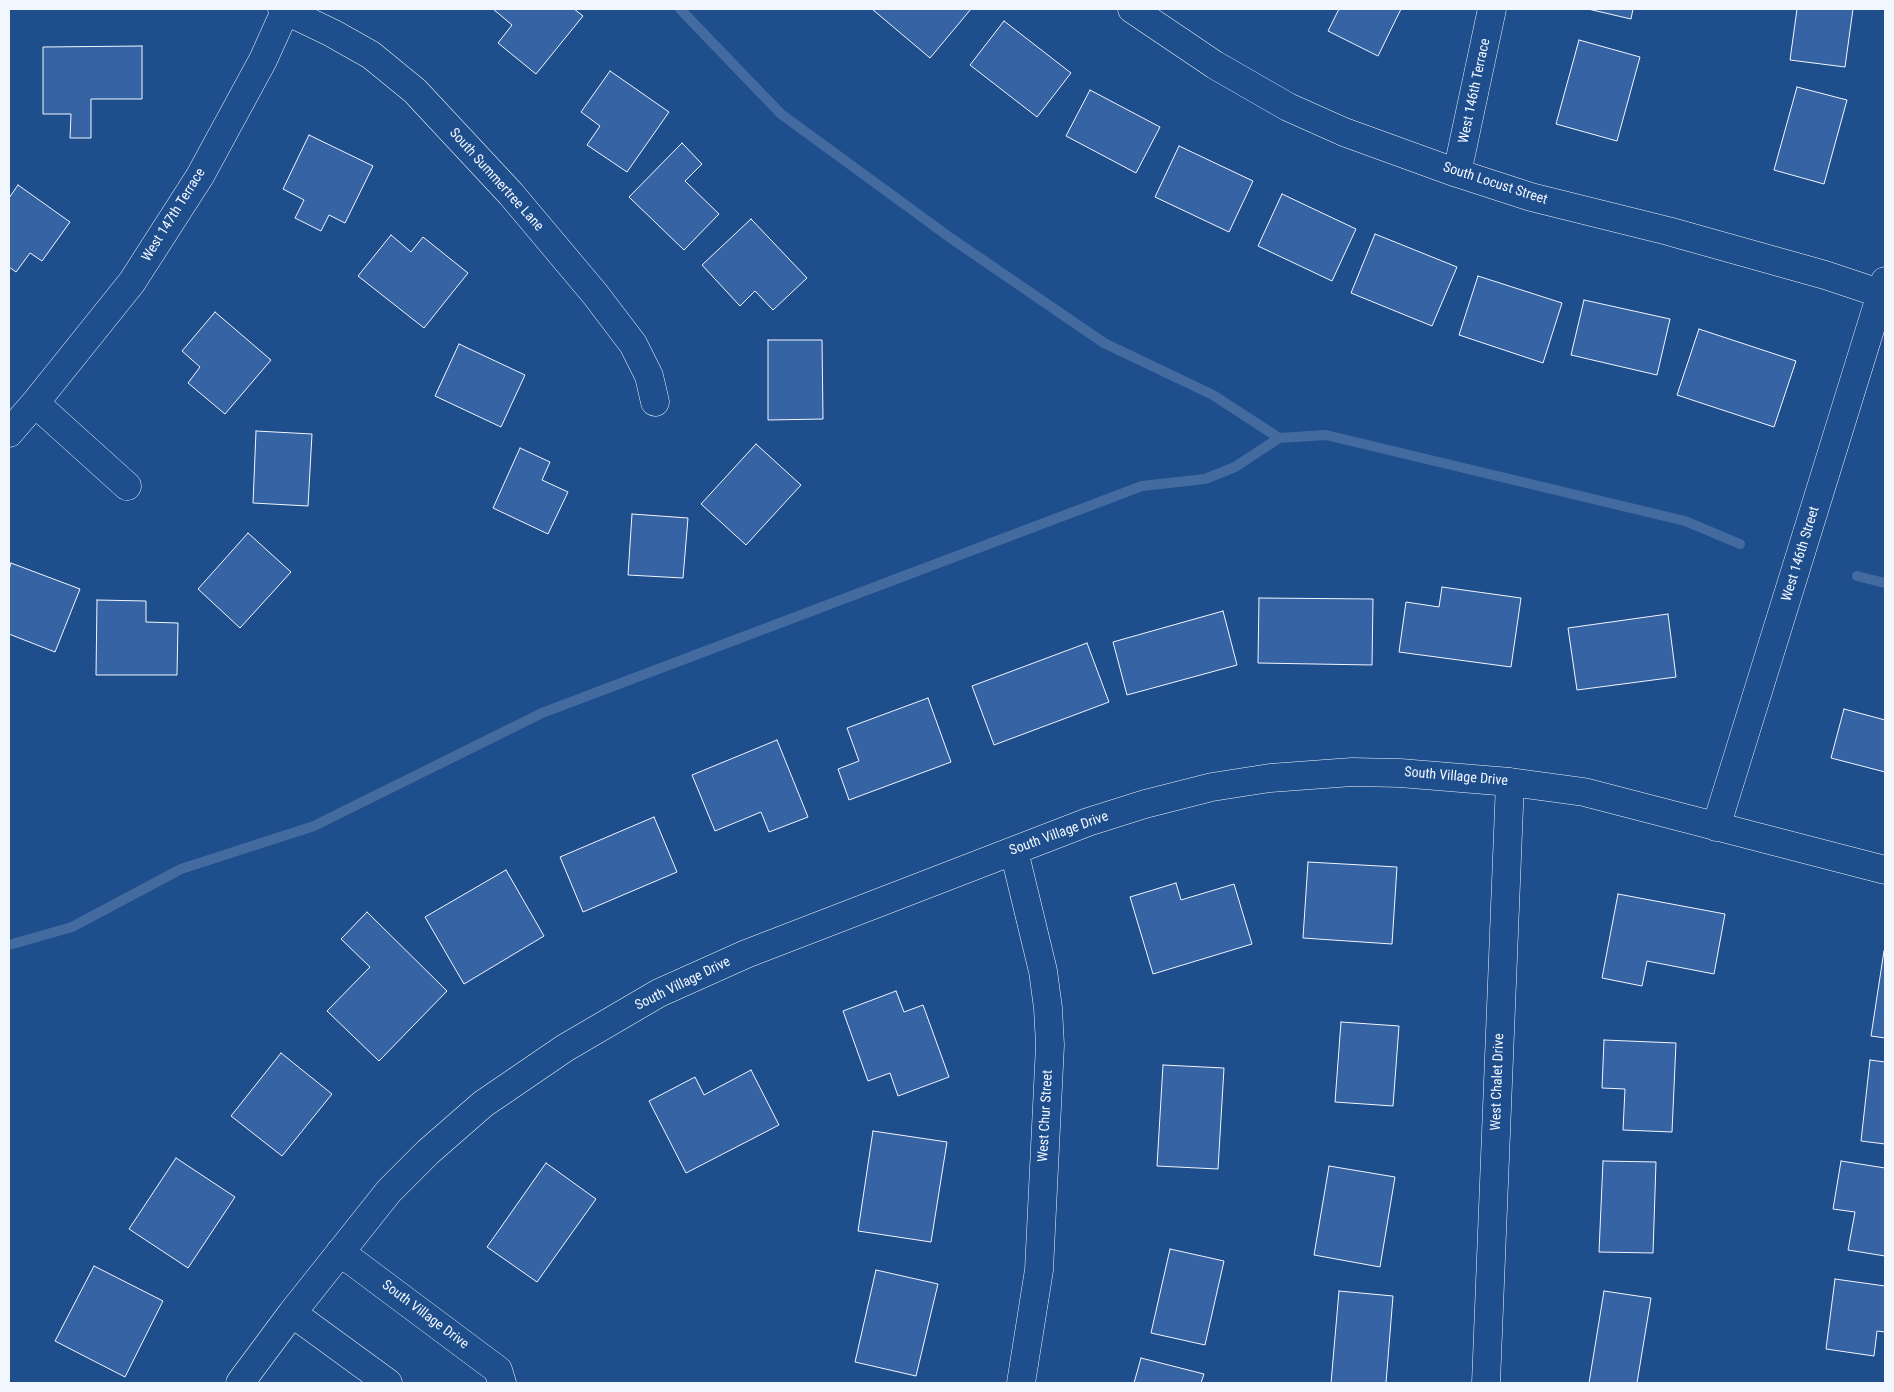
<!DOCTYPE html>
<style>
body{margin:0}
#map{position:relative;width:1894px;height:1392px;overflow:hidden;background:#1f4e8c;font-family:"Roboto Condensed",sans-serif}
canvas{display:block}
.frame{position:absolute;inset:0;border:10px solid #f2f6ff;pointer-events:none}
</style>
<div id="map">
<canvas width="1894" height="1392"></canvas>
<div class="frame"></div>
</div>
<script>
const ctx = document.querySelector('canvas').getContext('2d');
ctx.lineJoin = 'round';
const shape = rows => new Path2D(rows.map(r => 'M' + r).join(''));
function stroke(path, color, width, dash) { ctx.strokeStyle = color; ctx.lineWidth = width; ctx.lineCap = dash ? 'butt' : 'round'; ctx.setLineDash(dash || []); ctx.stroke(path); }
function fill(path, color) { ctx.fillStyle = color; ctx.fill(path, 'evenodd'); }
function label(font, color, halo, rows, align = 'center') {
  ctx.font = font + ' "Roboto Condensed",sans-serif'; ctx.lineWidth = 4; ctx.setLineDash([]); ctx.textBaseline = 'middle'; ctx.strokeStyle = halo; ctx.fillStyle = color; for (const [text, x, y, turn = 0] of rows) {
    ctx.save(); ctx.translate(x, y); ctx.rotate((+turn || 0) * Math.PI / 180); ctx.textAlign = isNaN(turn) ? turn : align; if (halo) ctx.strokeText(text, 0, 0); ctx.fillText(text, 0, 0); ctx.restore();
  }
}
const stream = shape([
 [680,9,781,114,952,239,1104,343,1213,395,1279,438],
 [1857,576,1885,583],
 [9,945,72,927,181,869,314,826,542,713,1142,486,1205,479,1235,467,1279,438,1326,435,1685,521,1740,544]
]);
const building = shape([
 [493,9,574,9,583,16,536,74,498,43,512,25,493,9],
 [872,9,971,9,930,58,872,9],
 [1339,9,1401,9,1378,56,1328,31,1339,9],
 [1588,9,1633,9,1631,19,1588,9],
 [1797,9,1853,9,1845,67,1790,60,1797,9],
 [1004,21,1071,73,1037,117,970,65,1004,21],
 [1579,40,1640,57,1617,141,1556,124,1579,40],
 [142,46,142,99,91,99,91,138,70,138,71,114,43,114,43,47,142,46],
 [610,71,669,112,627,172,587,145,600,126,581,112,610,71],
 [1797,87,1847,100,1824,184,1774,170,1797,87],
 [1090,90,1160,127,1136,173,1066,136,1090,90],
 [309,135,373,166,345,223,329,215,321,231,295,218,304,200,283,189,309,135],
 [682,143,702,164,685,181,719,214,684,250,629,197,682,143],
 [1179,146,1253,181,1229,232,1155,197,1179,146],
 [18,185,70,222,42,261,30,253,16,272,9,267,9,198,18,185],
 [1282,194,1356,229,1332,281,1258,246,1282,194],
 [751,219,807,278,773,310,755,291,740,306,702,265,751,219],
 [1375,234,1457,267,1432,326,1351,293,1375,234],
 [391,235,411,252,423,237,468,273,424,328,358,276,391,235],
 [1478,276,1562,303,1543,363,1459,335,1478,276],
 [1584,300,1670,319,1657,375,1571,355,1584,300],
 [215,312,271,360,225,414,188,383,200,367,182,351,215,312],
 [1699,329,1796,361,1774,427,1677,395,1699,329],
 [768,340,822,340,823,419,768,420,768,340],
 [459,344,525,375,501,427,435,396,459,344],
 [256,431,312,434,308,506,253,503,256,431],
 [756,444,801,485,746,545,701,504,756,444],
 [520,448,550,462,542,480,568,492,548,534,493,508,520,448],
 [632,514,688,518,683,578,628,575,632,514],
 [248,533,291,572,240,628,198,589,248,533],
 [11,563,80,589,55,652,9,634,9,570,11,563],
 [1442,587,1521,598,1511,667,1399,652,1406,602,1439,607,1442,587],
 [1259,598,1373,599,1372,665,1258,663,1259,598],
 [97,600,146,601,146,622,178,623,177,675,96,675,97,600],
 [1223,611,1237,665,1127,695,1113,642,1223,611],
 [1668,614,1676,677,1577,690,1568,628,1668,614],
 [1087,643,1109,702,994,745,972,686,1087,643],
 [928,698,951,762,849,800,838,769,859,761,847,728,928,698],
 [1844,709,1885,720,1885,772,1831,758,1844,709],
 [777,740,808,817,769,832,761,812,715,831,692,775,777,740],
 [654,817,677,872,583,912,560,857,654,817],
 [1308,862,1397,867,1392,944,1303,938,1308,862],
 [506,870,544,936,464,984,425,917,506,870],
 [1176,883,1181,900,1234,884,1252,944,1153,974,1130,897,1176,883],
 [1618,894,1725,914,1714,974,1647,961,1642,986,1602,978,1618,894],
 [367,912,447,991,379,1061,327,1011,370,967,341,939,367,912],
 [1884,951,1885,951,1885,1038,1871,1036,1884,951],
 [896,991,904,1012,923,1005,949,1077,898,1096,890,1073,868,1081,843,1011,896,991],
 [1341,1022,1399,1026,1393,1106,1335,1102,1341,1022],
 [1604,1040,1676,1043,1672,1132,1623,1130,1625,1089,1602,1088,1604,1040],
 [281,1053,332,1094,282,1156,231,1116,281,1053],
 [1870,1060,1885,1062,1885,1144,1861,1141,1870,1060],
 [1163,1065,1224,1068,1218,1169,1157,1166,1163,1065],
 [751,1070,779,1125,686,1173,649,1101,695,1077,704,1095,751,1070],
 [873,1131,947,1142,931,1242,858,1231,873,1131],
 [176,1158,235,1197,188,1268,129,1229,176,1158],
 [1603,1161,1656,1162,1653,1253,1599,1252,1603,1161],
 [1841,1161,1885,1168,1885,1256,1848,1250,1855,1212,1833,1209,1841,1161],
 [546,1163,596,1199,537,1282,487,1247,546,1163],
 [1329,1166,1395,1177,1380,1267,1314,1255,1329,1166],
 [1170,1249,1224,1261,1205,1345,1151,1333,1170,1249],
 [94,1266,163,1301,125,1377,55,1341,94,1266],
 [876,1270,938,1284,916,1376,855,1362,876,1270],
 [1835,1279,1885,1286,1885,1332,1877,1331,1874,1356,1826,1349,1835,1279],
 [1339,1291,1393,1296,1386,1383,1331,1383,1339,1291],
 [1604,1291,1651,1298,1637,1383,1589,1383,1604,1291],
 [1141,1358,1204,1374,1201,1383,1134,1383,1141,1358]
]);
const minor = shape([
 [282,9,332,33,371,55,415,91,511,194,595,294,633,344,649,376,655,402],
 [1132,9,1215,65,1288,107,1344,132,1457,173,1531,197,1668,231,1825,275,1885,295],
 [1457,173,1492,9],
 [35,403,127,486],
 [9,433,35,403,132,282,200,176,263,60,286,9],
 [1716,827,1885,281],
 [1014,851,1043,971,1048,1008,1050,1045,1039,1270,1021,1383],
 [340,1252,498,1370,502,1383],
 [292,1313,388,1383],
 [240,1383,292,1313,389,1191,428,1152,483,1104,565,1048,659,993,746,954,1088,822,1145,804,1212,787,1270,778,1352,772,1400,773,1510,782,1584,792,1885,870],
 [1486,1383,1510,782]
]);
const streetNames = [
 ["West 146th Terrace",1475,91,-78],
 ["South Summertree Lane",496,180,48],
 ["South Locust Street",1495,184,18],
 ["West 147th Terrace",174,215,-58],
 ["West 146th Street",1801,554,-73],
 ["South Village Drive",1456,777,5],
 ["South Village Drive",1059,834,-20],
 ["South Village Drive",683,984,-26],
 ["West Chalet Drive",1498,1082,-88],
 ["West Chur Street",1046,1116,-87],
 ["South Village Drive",425,1315,37]
];
stroke(stream, '#446ba0', 10);
fill(building, '#3563a3');
stroke(building, '#f2f6ff', 1);
stroke(minor, '#f2f6ff', 29);
stroke(minor, '#1f4e8c', 28);
label('14px', '#f2f6ff', '#1f4e8c', streetNames);
</script>
